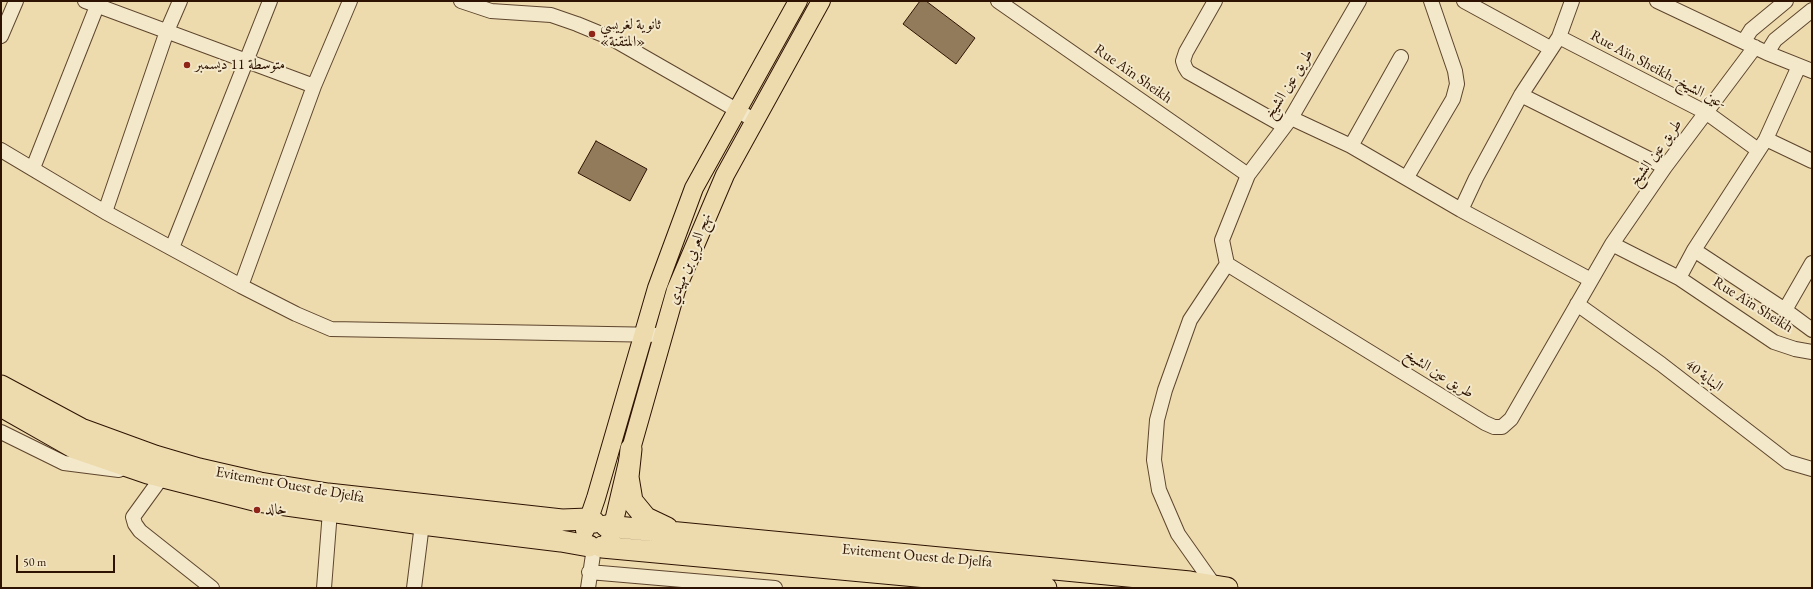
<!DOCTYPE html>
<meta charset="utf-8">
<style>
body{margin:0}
#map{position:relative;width:1813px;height:589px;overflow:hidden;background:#eddbae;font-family:"EB Garamond",serif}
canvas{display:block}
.frame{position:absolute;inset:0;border:2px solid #2e1302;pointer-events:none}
.scale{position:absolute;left:16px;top:555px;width:99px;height:18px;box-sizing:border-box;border:2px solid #2e1302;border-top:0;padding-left:5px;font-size:12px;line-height:14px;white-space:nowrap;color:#2e1302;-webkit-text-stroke:3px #f3e8ca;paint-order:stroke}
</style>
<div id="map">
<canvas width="1813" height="589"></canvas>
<div class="frame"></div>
<div class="scale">50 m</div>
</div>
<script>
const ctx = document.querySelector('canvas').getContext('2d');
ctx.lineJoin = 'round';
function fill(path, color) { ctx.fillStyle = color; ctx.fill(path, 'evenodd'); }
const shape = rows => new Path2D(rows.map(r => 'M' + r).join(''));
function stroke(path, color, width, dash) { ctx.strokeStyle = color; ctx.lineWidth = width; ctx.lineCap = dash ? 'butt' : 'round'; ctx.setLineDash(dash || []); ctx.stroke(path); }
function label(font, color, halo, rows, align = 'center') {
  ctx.font = font + ' "EB Garamond",Amiri,serif'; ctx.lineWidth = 4; ctx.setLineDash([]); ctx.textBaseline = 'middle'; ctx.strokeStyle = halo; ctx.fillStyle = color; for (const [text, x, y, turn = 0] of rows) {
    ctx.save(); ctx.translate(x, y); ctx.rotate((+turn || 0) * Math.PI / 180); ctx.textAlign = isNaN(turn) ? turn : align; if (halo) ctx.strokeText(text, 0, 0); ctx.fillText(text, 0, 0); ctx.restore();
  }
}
const building = shape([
 [920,1,926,1,975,38,956,64,903,24,920,1],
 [596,141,647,169,630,201,578,173,596,141]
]);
const minor = shape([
 [85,1,314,86],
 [461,1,491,11,551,15,577,24,611,38,754,120],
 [998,1,1248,175],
 [1215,1,1186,52,1183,61,1185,67,1188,72,1284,126],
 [1359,1,1291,118,1248,175,1222,240,1227,264,1485,423,1494,427,1502,427,1511,419,1612,244,1665,167,1755,47],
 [1464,1,1550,48],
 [1657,1,1767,53,1812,71],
 [1,36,16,1],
 [1559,37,1707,113,1758,150],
 [1744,41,1751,30,1786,1],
 [1767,53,1775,40,1812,10],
 [1521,95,1665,167],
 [1291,118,1351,146,1461,210,1591,280],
 [1766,139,1812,161],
 [1351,146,1401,57],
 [1,150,105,212,241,286,296,314,331,329,663,335],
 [33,168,99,1],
 [1407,177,1453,99,1457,84,1455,71,1431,1],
 [1461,210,1476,178,1521,95,1559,37,1572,1],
 [105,212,167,31,180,1],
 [1612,244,1679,278,1774,342,1795,349,1812,352],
 [172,248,270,1],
 [1694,250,1785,310,1812,330],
 [1679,278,1694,250,1766,139,1799,66],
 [241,286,314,86,350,1],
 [1577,304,1661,364,1788,462,1812,469],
 [1785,310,1812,263],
 [1,432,64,463,119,470],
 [162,477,133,517,135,524,140,531,212,588],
 [589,572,775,588],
 [324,588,330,511],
 [414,588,422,524],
 [588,588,594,548],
 [1214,588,1214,585,1178,534,1159,490,1154,460,1157,420,1165,390,1190,320,1227,264]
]);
const major = shape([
 [585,530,596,498,657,288,694,188,798,1],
 [610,538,631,449,676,290,725,175,821,1]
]);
const highway = shape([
 [1,386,81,429,155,456,199,469,260,483,328,494,562,520,588,519,594,522],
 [1,406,75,448,148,473,258,501,422,524,561,541,589,546],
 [631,449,628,477,632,501,646,518,667,528],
 [606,526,1190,582,1227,588],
 [602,547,1046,588]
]);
const markers = [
 [592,34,4,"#8f2418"],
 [187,65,4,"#8f2418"],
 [257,510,4,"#8f2418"]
];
const poiNames = [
 ["ثانوية لغريسي",600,25],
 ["«المتقنة»",600,42],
 ["متوسطة 11 ديسمبر",195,65],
 ["خالد",265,510]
];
const streetNames = [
 ["Rue Aïn Sheikh -عين الشيخ-",1658,70,28],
 ["Rue Aïn Sheikh",1133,74,35],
 ["طريق عين الشيخ",1289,84,-58],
 ["طريق عين الشيخ",1656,153,-54],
 ["نهج العربي بن مهيدي",690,259,-69],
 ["Rue Aïn Sheikh",1753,305,32],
 ["طريق عين الشيخ",1439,374,32],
 ["البناية 40",1704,376,38],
 ["Evitement Ouest de Djelfa",290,485,10],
 ["Evitement Ouest de Djelfa",917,556,5]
];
fill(building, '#917b5b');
stroke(building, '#2e1302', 1);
stroke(minor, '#5e452d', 16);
stroke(major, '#2e1302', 20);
stroke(highway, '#2e1302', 23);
stroke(minor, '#f3e8ca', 14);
stroke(major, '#eddbae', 18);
stroke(highway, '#eddbae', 21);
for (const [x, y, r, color] of markers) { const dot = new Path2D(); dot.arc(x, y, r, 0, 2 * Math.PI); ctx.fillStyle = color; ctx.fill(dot); stroke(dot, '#f3e8ca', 1.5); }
label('15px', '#2e1302', '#f3e8ca', poiNames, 'left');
label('15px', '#2e1302', '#f3e8ca', streetNames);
</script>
